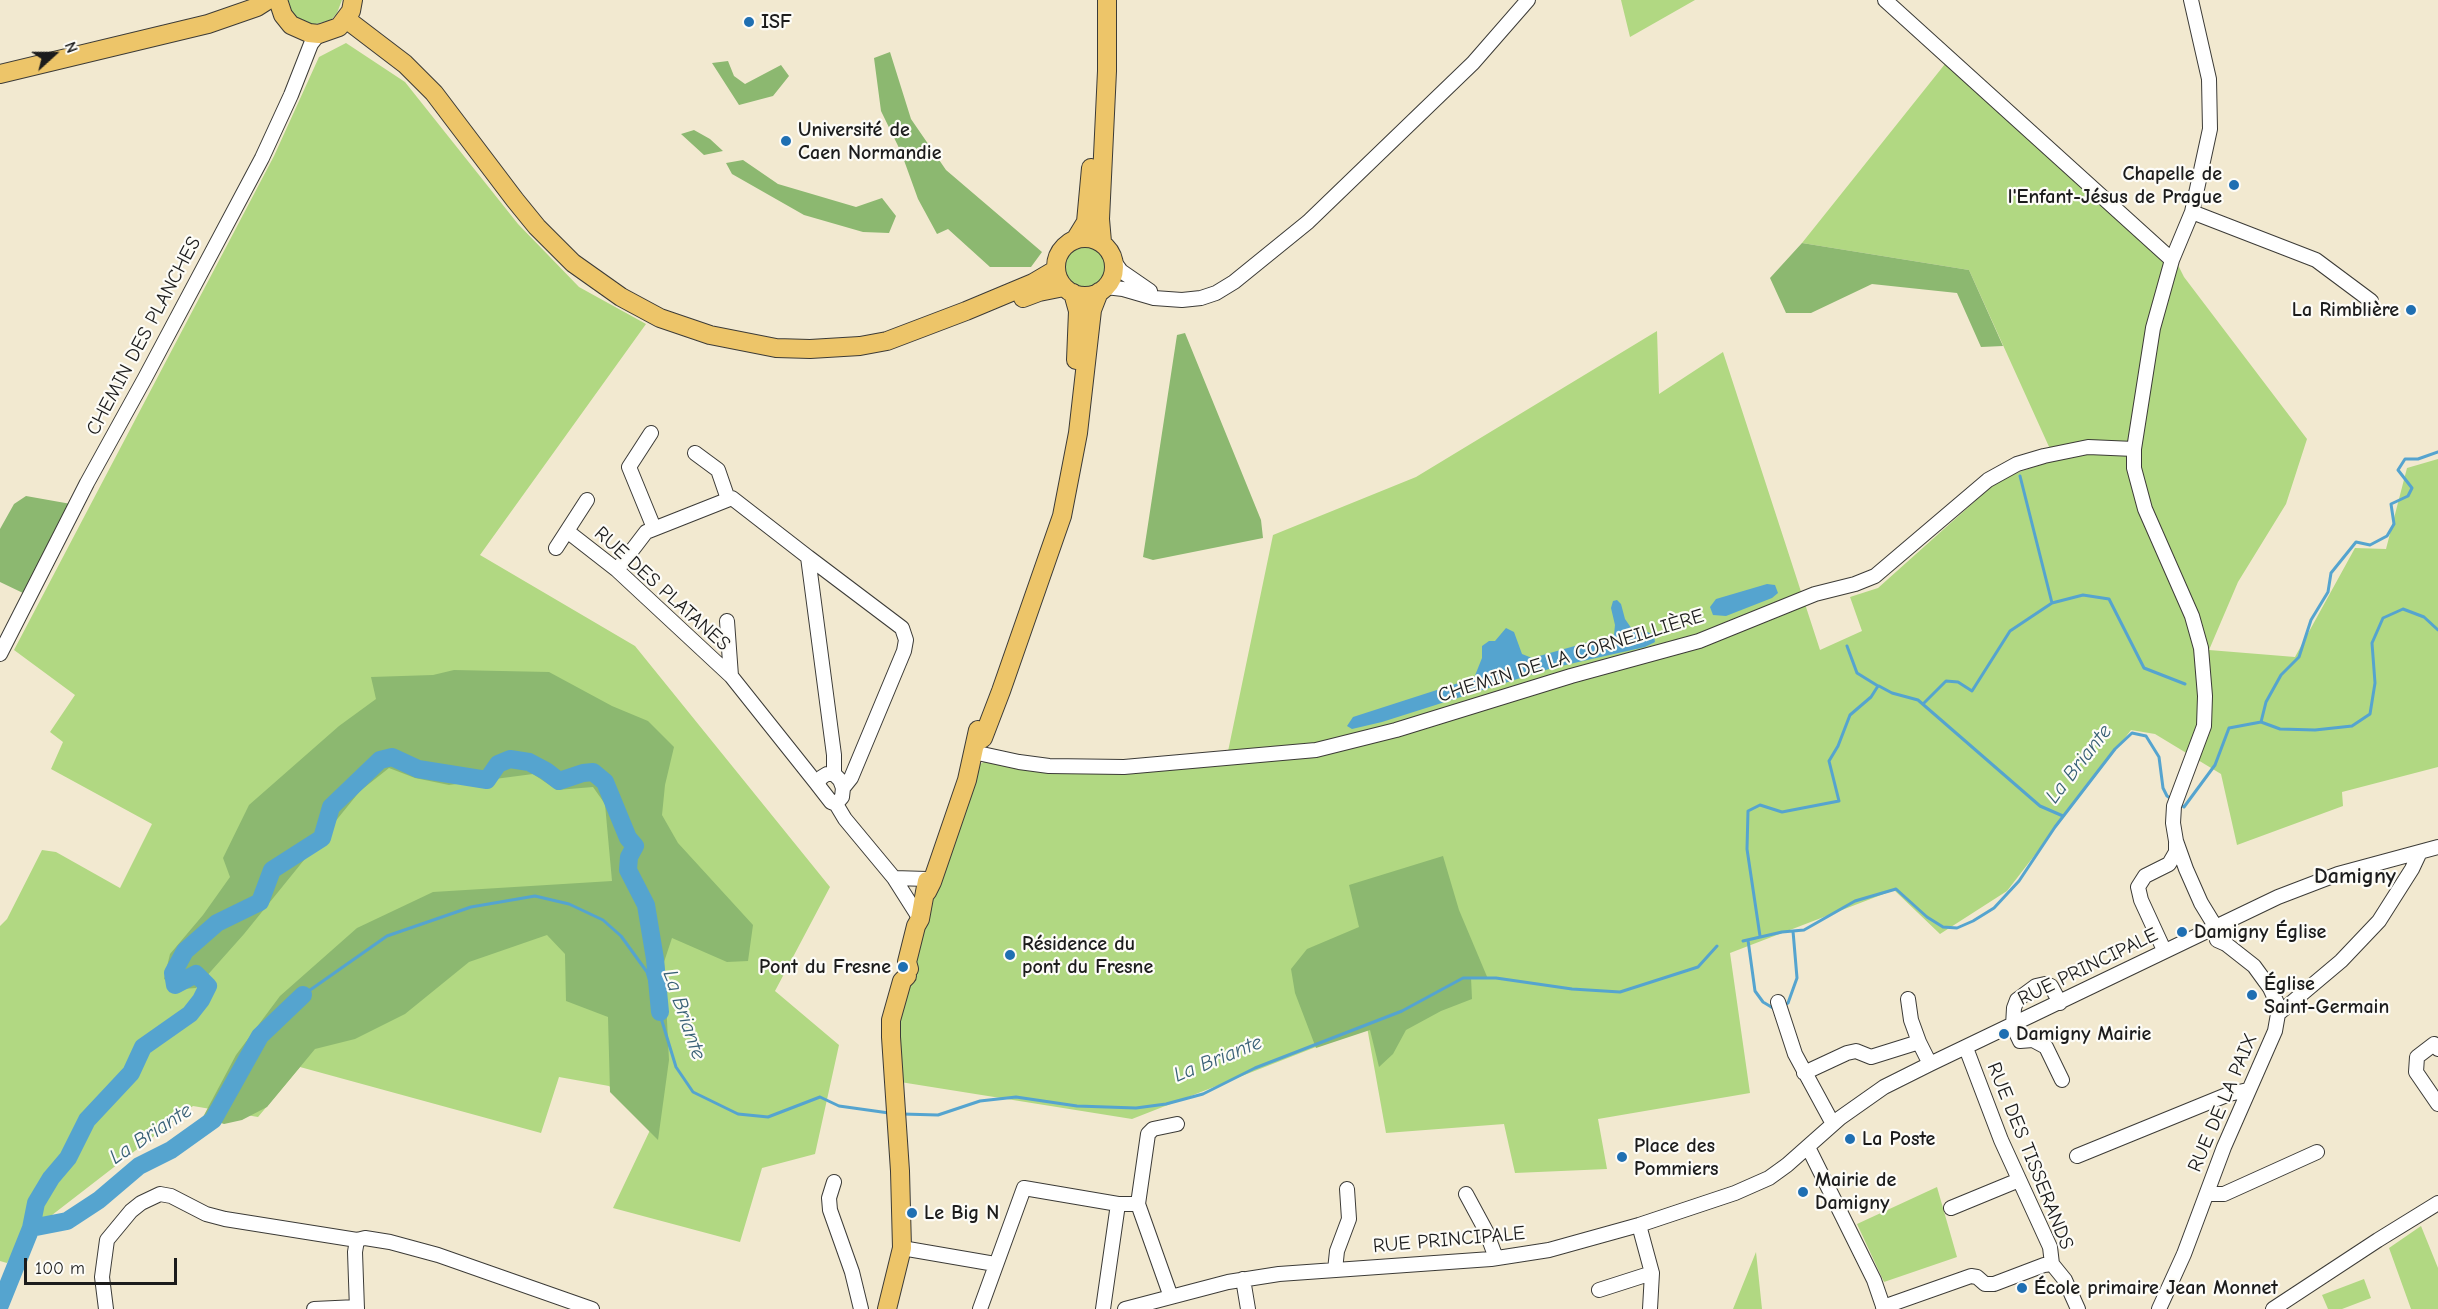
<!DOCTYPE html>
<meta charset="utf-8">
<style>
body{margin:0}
#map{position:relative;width:2438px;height:1309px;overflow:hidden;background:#f2e9d0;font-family:"Comic Neue",sans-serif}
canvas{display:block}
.north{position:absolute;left:24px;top:24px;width:60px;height:60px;-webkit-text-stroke:4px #fdfcf7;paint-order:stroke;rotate:69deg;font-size:16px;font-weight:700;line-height:24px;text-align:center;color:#1c1c1c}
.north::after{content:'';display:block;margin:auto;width:21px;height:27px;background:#1c1c1c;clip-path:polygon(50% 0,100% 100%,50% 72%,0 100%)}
.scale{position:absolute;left:24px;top:1258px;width:153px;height:27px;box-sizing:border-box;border:3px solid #1c1c1c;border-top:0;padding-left:8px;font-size:18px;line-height:21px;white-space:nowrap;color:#1c1c1c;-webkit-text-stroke:4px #fdfcf7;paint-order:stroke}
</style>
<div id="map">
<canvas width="2438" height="1309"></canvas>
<div class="north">N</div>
<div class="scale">100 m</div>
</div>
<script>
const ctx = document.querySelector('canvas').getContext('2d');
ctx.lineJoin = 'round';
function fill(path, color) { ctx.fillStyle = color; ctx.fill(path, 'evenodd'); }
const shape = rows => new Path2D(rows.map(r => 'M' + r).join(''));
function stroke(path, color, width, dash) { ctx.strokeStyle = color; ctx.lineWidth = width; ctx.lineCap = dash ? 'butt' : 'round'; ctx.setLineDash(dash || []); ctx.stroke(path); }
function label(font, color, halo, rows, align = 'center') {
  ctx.font = font + ' "Comic Neue",sans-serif'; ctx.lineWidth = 4.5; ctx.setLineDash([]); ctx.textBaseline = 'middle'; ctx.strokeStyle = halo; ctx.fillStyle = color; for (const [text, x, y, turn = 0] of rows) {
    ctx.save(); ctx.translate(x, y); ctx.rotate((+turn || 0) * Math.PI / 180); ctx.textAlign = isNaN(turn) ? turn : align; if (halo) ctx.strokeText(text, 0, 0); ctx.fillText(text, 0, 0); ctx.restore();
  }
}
const green = shape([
 [286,0,342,0,337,13,331,20,312,25,295,18,289,10],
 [1621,0,1695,0,1630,37],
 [346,43,405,82,518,224,579,287,646,324,480,555,635,646,830,887,775,991,839,1045,815,1154,762,1168,740,1242,613,1208,652,1126,609,1086,559,1077,541,1133,300,1067,258,1117,193,1106,21,1239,7,1263,0,1261,0,926,7,919,42,850,56,852,120,888,152,824,51,769,63,742,50,732,75,695,14,650,274,156,319,57],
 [1945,64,2169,247,2184,277,2307,439,2286,504,2238,582,2209,650,2295,657,2355,548,2386,549,2407,468,2438,459,2438,767,2342,792,2343,806,2237,845,2221,774,2155,734,2131,730,2007,891,1940,934,1894,890,1730,953,1750,1093,1598,1119,1607,1169,1515,1173,1504,1124,1386,1133,1367,1027,1132,1119,894,1081,898,1015,944,857,974,767,984,762,997,762,1088,774,1120,774,1178,768,1226,761,1273,535,1416,477,1657,331,1659,394,1723,352,1820,650,1862,631,1850,597,1878,588,2001,478,2055,460,1969,270,1802,243],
 '1064 267a22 22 0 1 1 44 0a22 22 0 1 1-44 0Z',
 [1937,1187,1957,1257,1884,1282,1857,1224],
 [2421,1226,2438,1268,2438,1309,2411,1309,2389,1248],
 [1756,1252,1762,1309,1733,1309],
 [2364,1279,2371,1298,2342,1309,2328,1309,2322,1295]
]);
const forest = shape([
 [890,52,911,119,946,170,1042,252,1031,267,990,267,948,229,937,234,918,199,901,152,881,111,874,58],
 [728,61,734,76,745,84,781,65,789,76,773,96,739,105,712,63],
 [694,130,710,139,723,151,704,155,681,134],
 [743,160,778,184,856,207,882,198,896,216,889,233,863,232,804,215,732,174,726,163],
 [1802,243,1969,270,2003,346,1981,347,1957,293,1872,284,1811,313,1786,313,1770,278],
 [1185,333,1261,520,1263,538,1153,560,1143,557,1177,335],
 [26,496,71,504,23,593,0,582,0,529,14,504],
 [454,670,549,672,612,706,648,721,674,747,665,785,662,815,678,843,753,925,748,961,727,962,672,938,664,962,669,1060,658,1140,610,1092,608,1017,566,1001,565,954,547,935,469,962,405,1014,355,1039,315,1049,267,1107,242,1120,224,1124,203,1117,236,1055,280,996,357,928,433,892,612,881,605,804,593,787,557,790,533,774,449,785,415,778,389,768,360,791,244,934,196,988,182,989,164,979,170,954,203,915,230,877,223,858,249,805,339,726,376,699,371,677,433,675],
 [1443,856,1459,910,1488,979,1471,977,1472,999,1441,1011,1406,1030,1393,1054,1379,1067,1370,1030,1316,1048,1295,993,1291,969,1307,949,1359,927,1349,885]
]);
const water = shape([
 [1767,584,1775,585,1778,593,1772,598,1726,616,1713,615,1710,607,1716,599],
 [1617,600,1621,604,1625,619,1634,632,1648,632,1654,636,1655,642,1645,647,1552,668,1382,722,1352,729,1347,726,1353,717,1474,678,1482,658,1482,646,1489,641,1495,641,1506,628,1514,632,1522,654,1532,658,1614,635,1615,625,1611,608,1613,601]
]);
const stream = shape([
 [2020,476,2052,603],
 [1879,686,1892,693,1918,700,2040,806,2063,816],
 [1923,704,1946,681,1958,682,1972,691,2010,631,2052,603,2083,595,2109,599,2144,668,2185,684],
 [2261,722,2266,702,2281,675,2299,657,2311,620,2328,592,2331,573,2356,542,2370,545,2387,536,2394,524,2391,504,2408,496,2412,488,2398,470,2405,459,2418,459,2438,452],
 [2178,803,2184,807,2215,765,2229,728,2261,722,2280,729,2315,730,2352,726,2370,714,2375,683,2372,643,2383,618,2403,609,2424,617,2438,630],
 [1760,936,1747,849,1748,811,1760,805,1782,812,1839,801,1829,761,1838,746,1850,715,1871,697,1878,686,1857,673,1847,646],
 [1748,940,1755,991,1763,1002,1773,1008,1777,1007],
 [1743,941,1782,932,1804,930,1855,901,1896,889,1927,917,1943,927,1957,928,1973,921,1994,908,2019,881,2055,827,2115,749,2132,733,2146,736,2159,757,2163,788,2167,796,2173,800],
 [303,995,387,936,471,907,535,896,569,904,603,920,621,936,647,972,676,1067,693,1092,738,1114,768,1117,820,1097,839,1106,889,1113],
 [1783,1006,1788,1003,1797,978,1793,931],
 [902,1114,938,1115,980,1101,1016,1097,1077,1106,1136,1108,1166,1104,1203,1094,1255,1068,1402,1011,1463,978,1496,978,1572,989,1620,992,1698,967,1717,946]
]);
const river = shape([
 [31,1228,36,1203,51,1178,68,1158,87,1120,131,1073,143,1047,190,1014,201,1000,208,986,196,974,175,985,173,973,185,951,217,923,260,902,272,870,322,838,331,807,380,760,392,757,418,769,487,780,498,764,510,759,529,762,546,771,559,781,583,773,593,772,605,782,628,838,635,846,629,857,628,870,646,905,655,959,660,1012],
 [0,1305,31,1228,67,1221,99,1200,139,1166,171,1150,213,1120,260,1036,303,995]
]);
const minor = shape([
 [1885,0,2172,260],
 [2191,0,2209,79,2210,129,2192,212,2172,260,2153,328,2134,449,2134,468,2145,509,2192,616,2201,648,2205,696,2204,726,2174,806,2173,823,2176,841,2186,869,2201,903,2226,944],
 [2192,212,2316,260,2371,301],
 [1113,260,1121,271,1150,291],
 [1106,287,1123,289,1154,298,1182,300,1201,298,1216,293,1234,282,1308,222,1473,63,1528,0],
 [651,433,629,467,654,528],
 [695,453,718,470,728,499],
 [567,531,617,570,731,676,817,784],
 [556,548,587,500],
 [808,557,902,628,906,640,904,651,851,778,843,788],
 [617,570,646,532,732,498,808,557,834,755,834,774],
 [727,621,731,676],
 [0,654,87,483,145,378,262,158,291,95,311,44,319,34],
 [973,752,1019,762,1049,766,1124,767,1316,750,1396,730,1571,676,1699,641,1815,594,1855,584,1875,576,1988,480,2017,464,2044,456,2088,447,2134,449],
 [836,804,842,797,843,788,840,780,834,774,827,774,822,777,817,784,831,802,836,804,845,819,894,878,920,919],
 [894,878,927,879],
 [2164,950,2141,900,2138,887,2145,876,2169,864,2176,852,2176,843],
 [1908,999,1911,1020,1919,1042],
 [1778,1002,1795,1054,1833,1124],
 [2060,1003,2051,986,2045,984,2036,986,2017,1000,2014,1008,2013,1026,2020,1041,2033,1040,2046,1047,2062,1080],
 [2278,1014,2341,961,2379,921,2412,869,2420,852],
 [1966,1048,2001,1140,2050,1247,2052,1264,2065,1280,2078,1309],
 [2438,1049,2434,1044,2417,1057,2416,1072,2438,1104],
 [1804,1073,1847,1053,1856,1051,1871,1057,1919,1042,1930,1064],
 [1808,1147,1874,1280,1884,1309],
 [2077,1156,2229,1094,2248,1090],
 [834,1182,829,1198,830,1210,852,1272,861,1309],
 [1466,1194,1486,1231,1496,1258],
 [2207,1194,2224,1194,2317,1152],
 [1138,1204,1148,1134,1153,1129,1177,1124],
 [1951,1208,2019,1180],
 [1639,1225,1652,1273,1650,1309],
 [357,1240,355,1252,357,1309],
 [902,1248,995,1264],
 [1335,1270,1337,1251,1349,1219,1347,1189],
 [1243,1279,1248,1309],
 [1599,1290,1652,1273],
 [1883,1307,1971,1276,1977,1277,1985,1284,1994,1284,2044,1265,2052,1264],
 [106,1309,102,1277,107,1240,131,1211,141,1203,160,1194,171,1196,206,1214,225,1219,357,1240,365,1238,390,1242,438,1255,592,1309],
 [314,1309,357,1307],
 [980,1309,1024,1188,1118,1204,1138,1204,1171,1297],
 [1103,1309,1118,1204],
 [1125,1309,1228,1282,1279,1274,1491,1259,1549,1250,1639,1225,1735,1193,1769,1178,1787,1165,1840,1118,1884,1087,1930,1064,2278,897,2338,874,2438,847],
 [2159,1309,2184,1254,2224,1147,2275,1031,2278,1014,2277,1003,2270,988,2254,966,2226,944,2217,940],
 [2273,1309,2378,1240,2438,1203]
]);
const major = shape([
 [278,0,283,15,291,25,309,33,319,34,339,27,351,11,353,0],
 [346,19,405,64,434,93,515,200,537,227,573,263,621,297,660,318,710,335,776,348,810,349,860,346,887,341,966,311,1033,283,1055,270],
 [0,74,208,24,257,7,268,0],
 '1056 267a29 29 0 1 1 58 0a29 29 0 1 1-58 0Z',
 [1075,240,1086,222,1091,168],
 [1102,242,1100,219,1107,71,1107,0],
 [1073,293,1078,311,1076,360],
 [1023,298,1039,292,1064,287],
 [977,742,983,738,1001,691,1062,516,1078,433,1092,310,1099,292],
 [927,892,932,882,967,780,978,730],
 [909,969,907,962,916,926,920,919,927,881],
 [887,1309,902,1248,900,1171,891,1037,891,1020,902,981,907,976]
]);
const markers = [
 [749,22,6,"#1f6fb2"],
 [786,141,6,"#1f6fb2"],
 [2234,185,6,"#1f6fb2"],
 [2411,310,6,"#1f6fb2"],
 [2182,932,6,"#1f6fb2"],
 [1010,955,6,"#1f6fb2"],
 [903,967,6,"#1f6fb2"],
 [2252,995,6,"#1f6fb2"],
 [2004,1034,6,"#1f6fb2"],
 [1850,1139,6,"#1f6fb2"],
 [1622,1157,6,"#1f6fb2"],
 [1803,1192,6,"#1f6fb2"],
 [912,1213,6,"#1f6fb2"],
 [2022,1288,6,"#1f6fb2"]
];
const poiNames = [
 ["ISF",761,22],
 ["Université de",798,130],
 ["Caen Normandie",798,153],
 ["Chapelle de",2222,174,"right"],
 ["l'Enfant-Jésus de Prague",2222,197,"right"],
 ["La Rimblière",2399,310,"right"],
 ["Damigny Église",2194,932],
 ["Résidence du",1022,944],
 ["pont du Fresne",1022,967],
 ["Pont du Fresne",891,967,"right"],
 ["Église",2264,984],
 ["Saint-Germain",2264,1007],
 ["Damigny Mairie",2016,1034],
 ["La Poste",1862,1139],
 ["Place des",1634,1146],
 ["Pommiers",1634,1169],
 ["Mairie de",1815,1180],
 ["Damigny",1815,1203],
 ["Le Big N",924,1213],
 ["École primaire Jean Monnet",2034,1288]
];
const streetNames = [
 ["CHEMIN DES PLANCHES",144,336,-62],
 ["RUE DES PLATANES",662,589,42],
 ["CHEMIN DE LA CORNEILLIÈRE",1571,656,-17],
 ["RUE PRINCIPALE",2088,967,-26],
 ["RUE DE LA PAIX",2223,1103,-67],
 ["RUE DES TISSERANDS",2030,1156,68],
 ["RUE PRINCIPALE",1449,1240,-5]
];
const waterNames = [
 ["La Briante",2079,764,-52],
 ["La Briante",684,1015,71],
 ["La Briante",1218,1059,-22],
 ["La Briante",151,1134,-33]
];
const quarterNames = [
 ["Damigny",2355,877]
];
fill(green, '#b1d882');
fill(forest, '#8cb870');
fill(water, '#55a4cf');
stroke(stream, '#55a4cf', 3);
stroke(river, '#55a4cf', 18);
stroke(minor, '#3c3b37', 16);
stroke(major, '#3c3b37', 20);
stroke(minor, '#fff', 14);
stroke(major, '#edc569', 18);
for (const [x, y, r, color] of markers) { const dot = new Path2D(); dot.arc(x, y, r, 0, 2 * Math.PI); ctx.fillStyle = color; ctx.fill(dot); stroke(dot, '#fdfcf7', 2); }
label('bold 20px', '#1c1c1c', '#fdfcf7', poiNames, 'left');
label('20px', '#1c1c1c', '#fdfcf7', streetNames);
label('italic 21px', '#386076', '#fdfcf7', waterNames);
label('bold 22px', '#1c1c1c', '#fdfcf7', quarterNames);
</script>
